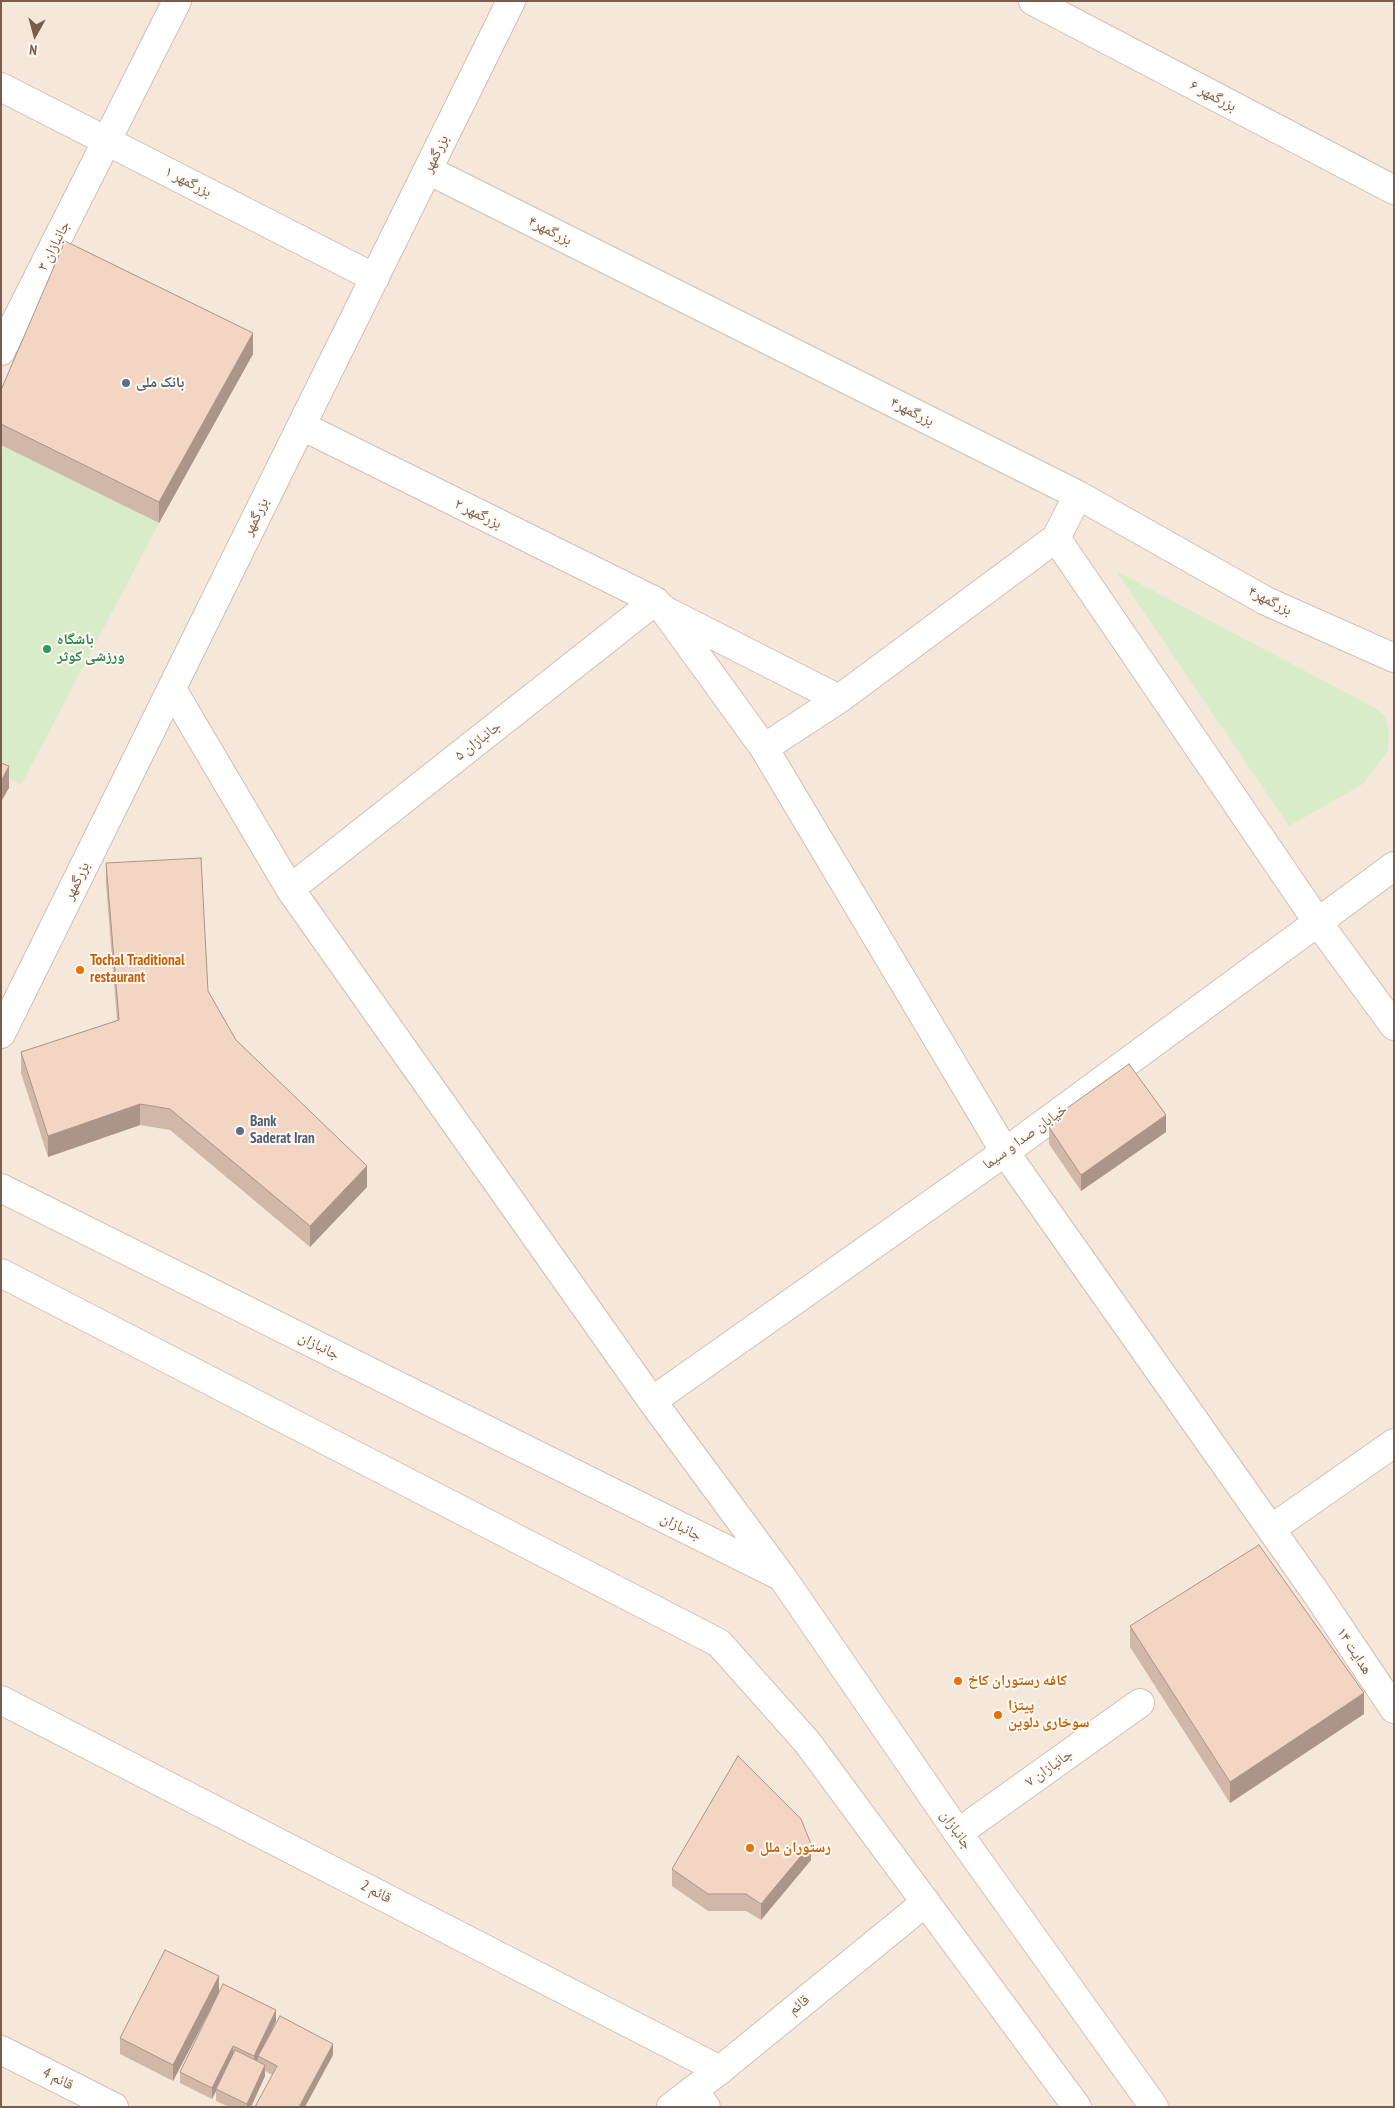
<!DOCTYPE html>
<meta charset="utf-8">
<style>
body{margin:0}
#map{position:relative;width:1395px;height:2108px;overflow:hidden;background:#fdf6ec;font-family:"PT Sans Narrow",sans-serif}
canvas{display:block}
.frame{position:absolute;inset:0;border:2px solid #7a5c4d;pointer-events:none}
.north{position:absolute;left:10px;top:10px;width:50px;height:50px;-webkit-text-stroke:4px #fffaf3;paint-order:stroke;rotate:187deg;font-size:14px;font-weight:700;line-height:20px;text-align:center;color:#7a5c4d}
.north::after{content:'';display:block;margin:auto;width:18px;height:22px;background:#7a5c4d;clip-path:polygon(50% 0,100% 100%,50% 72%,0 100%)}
</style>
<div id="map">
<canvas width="1395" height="2108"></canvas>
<div class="frame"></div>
<div class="north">N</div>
</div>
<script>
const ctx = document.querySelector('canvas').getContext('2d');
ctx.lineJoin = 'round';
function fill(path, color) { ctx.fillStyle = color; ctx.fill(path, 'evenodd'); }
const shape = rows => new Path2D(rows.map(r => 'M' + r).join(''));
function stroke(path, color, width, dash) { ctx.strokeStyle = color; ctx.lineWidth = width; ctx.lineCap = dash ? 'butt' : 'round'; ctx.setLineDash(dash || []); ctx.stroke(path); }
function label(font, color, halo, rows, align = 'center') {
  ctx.font = font + ' "PT Sans Narrow","Noto Naskh Arabic",sans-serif'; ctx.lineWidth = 4; ctx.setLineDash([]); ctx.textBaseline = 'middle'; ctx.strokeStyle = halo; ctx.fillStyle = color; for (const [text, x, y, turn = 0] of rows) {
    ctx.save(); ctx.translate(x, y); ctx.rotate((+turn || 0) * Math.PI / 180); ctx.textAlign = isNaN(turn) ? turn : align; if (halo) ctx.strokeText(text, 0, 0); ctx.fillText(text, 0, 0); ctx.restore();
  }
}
const residential = shape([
 [1,1,1394,1,1394,2107,1,2107]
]);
const green = shape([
 [1,445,159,523,21,785,1,774],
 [1116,571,1377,709,1385,716,1389,732,1388,751,1363,784,1289,826]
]);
const pedestrian = shape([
 [302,426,655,601]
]);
const minor = shape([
 [1033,1,1394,190],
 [428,170,1078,495,1266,601,1394,658],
 [1,351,177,1],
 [1056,538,1317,921,1394,1026],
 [668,612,839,699],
 [172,689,290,889,652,1401,782,1577],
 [764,748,839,699,1056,538,1078,495],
 [290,889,655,601,664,610,764,748,1005,1152,1316,1593,1394,1709],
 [652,1401,1005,1152,1394,866],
 [1271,1529,1394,1443],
 [1,1700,720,2070],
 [958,1833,1140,1703],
 [1,2050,114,2107],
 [693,2090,706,2107]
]);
const tertiary = shape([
 [1,87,375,278],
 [1,1034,511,1],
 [671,2107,720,2070,926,1902]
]);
const secondary = shape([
 [1,1188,782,1577,958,1833,1154,2107],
 [1,1273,719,1643,807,1742,1077,2107]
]);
const wall = shape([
 [253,354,159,523,1,445,1,390],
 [106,863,208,991,236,1040,367,1187,310,1247,170,1130,140,1125,48,1157,21,1073,21,1052,117,1021,106,884],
 [1049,1127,1166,1132,1081,1191,1049,1144],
 [1130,1626,1364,1714,1230,1803,1130,1647],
 [811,1860,761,1920,746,1911,708,1911,672,1886,672,1869],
 [219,1993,173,2081,120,2054,120,2038],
 [276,2021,267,2040,333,2055,272,2075,265,2071,265,2076,251,2107,229,2107,216,2101,216,2091,212,2099,180,2083,180,2072]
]);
const shadedWall = shape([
 [253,333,253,354,159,523,159,502],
 [9,766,9,788,1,802,1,781],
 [140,1104,140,1125,48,1157,48,1136],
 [1166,1115,1166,1132,1081,1191,1081,1175],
 [367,1166,367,1187,310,1247,310,1226],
 [1364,1693,1364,1714,1230,1803,1230,1782],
 [811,1844,811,1860,761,1920,761,1904],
 [219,1976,219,1993,173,2081,173,2065],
 [276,2010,276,2021,259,2057,258,2056,258,2058,254,2068,254,2056],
 [333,2044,333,2055,305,2107,299,2107],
 [233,2046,233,2057,216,2089,216,2091,212,2099,212,2088],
 [265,2065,265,2076,251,2107,247,2107,247,2104]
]);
const building = shape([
 [65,241,253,333,159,502,1,424,1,390,65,241],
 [1,763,9,766,1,781,1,763],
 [201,858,208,991,236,1040,367,1166,310,1226,170,1109,140,1104,48,1136,21,1052,119,1020,106,863,201,858],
 [1129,1064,1166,1115,1081,1175,1049,1127,1053,1118,1129,1064],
 [1259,1545,1364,1693,1230,1782,1130,1626,1259,1545],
 [738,1756,801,1819,811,1844,761,1904,746,1894,708,1894,672,1869,738,1756],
 [165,1950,219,1976,173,2065,120,2038,165,1950],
 [223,1984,276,2010,254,2056,233,2046,212,2088,180,2072,223,1984],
 [280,2016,333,2044,299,2107,255,2107,277,2066,258,2056,280,2016],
 [235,2050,265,2065,247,2104,216,2089,235,2050]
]);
const markers = [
 [126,383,5,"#5c6f8a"],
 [47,649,5,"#2e9e5b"],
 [80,970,5,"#e8710a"],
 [240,1131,5,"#5c6f8a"],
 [958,1681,5,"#e8710a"],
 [998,1715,5,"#e8710a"],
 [750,1848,5,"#e8710a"]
];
const streetNames = [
 ["بزرگمهر ۶",1213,96,28],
 ["بزرگمهر",436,154,-64],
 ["بزرگمهر ۱",188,182,27],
 ["بزرگمهر۴",550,231,27],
 ["جانبازان ۳",54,246,-63],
 ["بزرگمهر۴",912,412,27],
 ["بزرگمهر ۲",478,514,26],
 ["بزرگمهر",256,517,-64],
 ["بزرگمهر۴",1270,601,27],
 ["جانبازان ۵",478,741,-38],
 ["بزرگمهر",77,881,-64],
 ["خیابان صدا و سیما",1025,1137,-36],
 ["جانبازان",319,1346,27],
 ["جانبازان",681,1527,27],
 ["هدایت ۱۴",1354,1651,57],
 ["جانبازان ۷",1049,1768,-35],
 ["جانبازان",956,1830,55],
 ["قائم 2",376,1892,27],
 ["قائم",799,2005,-39],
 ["قائم 4",58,2079,26]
];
const serviceNames = [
 ["بانک ملی",136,383],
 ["Bank",250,1122],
 ["Saderat Iran",250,1139]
];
const leisureNames = [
 ["باشگاه",57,640],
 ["ورزشی کوثر",57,657]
];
const foodNames = [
 ["Tochal Traditional",90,961],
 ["restaurant",90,978],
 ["کافه رستوران کاخ",968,1681],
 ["پیتزا",1008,1706],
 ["سوخاری دلوین",1008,1723],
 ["رستوران ملل",760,1848]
];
fill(residential, '#f5e8da');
fill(green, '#d8ecc9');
stroke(pedestrian, '#d1beb0', 30);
stroke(minor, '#d1beb0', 30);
stroke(tertiary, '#d1beb0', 30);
stroke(secondary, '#d6c0b0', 30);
stroke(pedestrian, '#fff', 28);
stroke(minor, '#fff', 28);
stroke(tertiary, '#fff', 28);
stroke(secondary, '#fff', 28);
fill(wall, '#d1b7a8');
fill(shadedWall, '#aa9588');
fill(building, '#f3d5c3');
stroke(building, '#aa9588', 1);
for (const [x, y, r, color] of markers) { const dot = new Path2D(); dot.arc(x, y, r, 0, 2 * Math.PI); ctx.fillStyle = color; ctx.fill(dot); stroke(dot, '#fffaf3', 2); }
label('15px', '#7a5c4d', '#fffaf3', streetNames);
label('bold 15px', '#4e5e75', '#fffaf3', serviceNames, 'left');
label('bold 15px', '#27864d', '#fffaf3', leisureNames, 'left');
label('bold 15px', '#c56008', '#fffaf3', foodNames, 'left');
</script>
